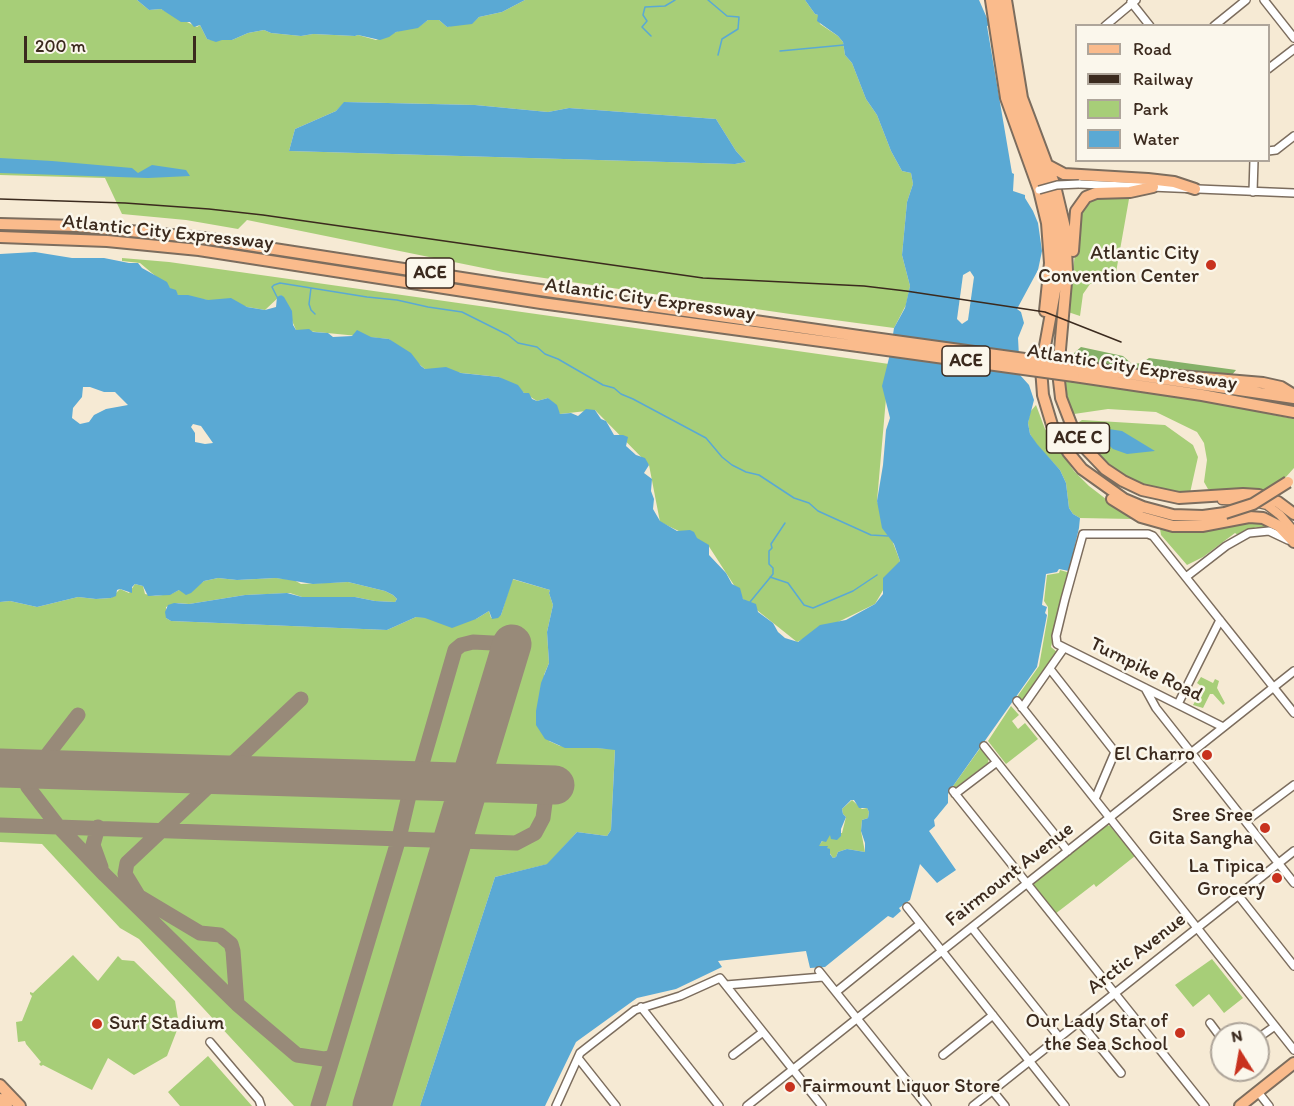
<!DOCTYPE html>
<style>
body{margin:0}
#map{position:relative;width:1294px;height:1106px;overflow:hidden;background:#f6ead4;font-family:Itim,sans-serif}
canvas{display:block}
.legend{position:absolute;left:1075px;top:24px;width:195px;height:138px;box-sizing:border-box;background:#fbf7ec;border:2px solid #aea59a;margin:0;padding:8px 10px;list-style:none;font-size:18px;color:#3b2a1e}
.legend li{display:flex;align-items:center;gap:12px;height:30px}
.legend b{width:30px;border:2px solid #aea59a}
.north{position:absolute;left:1210px;top:1022px;width:60px;height:60px;box-sizing:border-box;background:#fbf7ec;border:2px solid #aea59a;border-radius:50%;rotate:349deg;font-size:16px;font-weight:700;line-height:24px;text-align:center;color:#3b2a1e}
.north::after{content:'';display:block;margin:auto;width:21px;height:27px;background:#c8321e;clip-path:polygon(50% 0,100% 100%,50% 72%,0 100%)}
.scale{position:absolute;left:24px;top:36px;width:172px;height:27px;box-sizing:border-box;border:3px solid #3b2a1e;border-top:0;padding-left:8px;font-size:18px;line-height:21px;white-space:nowrap;color:#3b2a1e;-webkit-text-stroke:4px #fbf7ec;paint-order:stroke}
</style>
<div id="map">
<canvas width="1294" height="1106"></canvas>
<ul class="legend">
<li><b style="height:8px;background:#fabb8c"></b>Road</li>
<li><b style="height:8px;background:#3b2a1e"></b>Railway</li>
<li><b style="height:16px;background:#a7ce78"></b>Park</li>
<li><b style="height:16px;background:#5aa9d4"></b>Water</li>
</ul>
<div class="north">N</div>
<div class="scale">200 m</div>
</div>
<script>
const ctx = document.querySelector('canvas').getContext('2d');
ctx.lineJoin = 'round';
function fill(path, color) { ctx.fillStyle = color; ctx.fill(path, 'evenodd'); }
const shape = rows => new Path2D(rows.map(r => 'M' + r).join(''));
function stroke(path, color, width, dash) { ctx.strokeStyle = color; ctx.lineWidth = width; ctx.lineCap = dash ? 'butt' : 'round'; ctx.setLineDash(dash || []); ctx.stroke(path); }
function label(font, color, halo, rows, align = 'center') {
  ctx.font = font + ' Itim,sans-serif'; ctx.lineWidth = 5; ctx.setLineDash([]); ctx.textBaseline = 'middle'; ctx.strokeStyle = halo; ctx.fillStyle = color; for (const [text, x, y, turn = 0] of rows) {
    ctx.save(); ctx.translate(x, y); ctx.rotate((+turn || 0) * Math.PI / 180); ctx.textAlign = isNaN(turn) ? turn : align; if (halo) ctx.strokeText(text, 0, 0); ctx.fillText(text, 0, 0); ctx.restore();
  }
}
const green = shape([
 [0,0,137,0,149,10,161,9,197,27,200,25,207,39,212,40,232,40,248,33,264,30,271,33,301,36,313,34,355,36,358,35,376,40,406,28,417,28,428,20,439,20,447,27,458,24,471,24,479,17,502,12,525,0,805,0,815,14,818,15,820,24,838,36,843,42,845,55,852,63,866,99,877,115,891,151,902,171,911,173,913,184,907,202,902,255,910,286,906,305,894,328,790,314,503,272,247,220,238,229,186,220,122,214,105,178,0,175],
 [345,102,475,105,548,112,569,108,716,119,736,151,746,162,735,164,289,151,295,129,336,111],
 [1102,196,1129,199,1115,278,1090,284,1083,294,1080,316,1068,312,1080,212,1086,202],
 [122,258,169,262,889,364,877,501,900,561,875,604,797,642,743,599,708,545,660,522,649,465,595,410,560,414,548,398,537,401,499,377,425,369,389,339,296,330,281,295,265,310,178,295,140,263,122,261],
 [1064,381,1214,403,1294,419,1294,468,1285,478,1264,492,1208,489,1204,482,1207,460,1204,443,1197,432,1156,412,1108,409,1074,414,1069,404],
 [1036,405,1045,429,1074,471,1089,486,1132,519,1080,518,1073,514,1069,508,1066,483,1060,470,1036,444,1030,434,1028,423,1030,412],
 [1082,420,1165,425,1193,445,1198,457,1190,493,1155,489,1118,472,1093,449,1076,424],
 [1251,520,1263,522,1275,530,1256,527,1238,535,1235,533,1203,557,1187,565,1161,535,1160,529,1185,531],
 [1060,570,1070,573,1051,647,1058,653,1022,703,1017,697,1039,666,1048,615,1048,607,1044,601,1047,575,1059,573],
 [218,578,237,580,276,578,294,580,301,584,348,582,385,591,393,595,397,599,395,602,375,601,355,597,302,597,290,593,245,595,189,604,178,603,166,607,166,618,171,621,387,630,416,617,476,619,489,611,491,618,501,615,512,579,550,590,549,593,553,605,547,632,549,663,544,675,549,741,560,746,615,749,611,830,607,836,577,832,548,864,495,877,420,1106,294,1106,139,939,120,928,42,844,0,842,0,602,10,601,37,607,78,597,96,599,111,598,120,589,129,593,135,584,143,586,145,594,155,596,171,594,179,590,193,589,204,581],
 [1201,677,1213,683,1215,679,1219,681,1217,688,1225,703,1223,705,1213,694,1210,694,1203,708,1193,705,1201,691,1199,689,1201,686,1197,683],
 [1011,706,1019,715,1012,721,1018,729,1025,723,1038,739,1006,764,988,741],
 [981,747,989,757,988,763,955,788,953,786],
 [852,800,862,809,867,808,869,812,868,818,862,820,861,831,865,852,847,849,838,852,836,857,833,858,827,849,818,846,830,833,842,833,846,817,843,814,842,809],
 [1107,825,1110,826,1135,856,1096,887,1094,884,1055,914,1034,888,1034,883],
 [73,955,98,981,118,956,122,960,134,961,175,1001,179,1025,167,1056,134,1075,108,1058,92,1090,43,1065,41,1066,39,1064,41,1062,26,1044,25,1041,18,1042,16,1022,22,1021,32,996,30,994,30,992,33,993],
 [1212,959,1243,998,1224,1013,1209,994,1193,1007,1175,985],
 [208,1056,252,1106,180,1106,168,1092]
]);
const forest = shape([
 [1081,347,1123,356,1132,364,1142,363,1149,358,1236,370,1231,376,1133,370,1066,360]
]);
const water = shape([
 [137,0,525,0,502,12,479,17,472,24,447,27,439,20,428,20,418,28,396,32,389,37,380,40,358,35,355,36,313,34,301,36,271,33,264,30,248,33,232,40,222,40,216,42,207,39,200,25,194,27,190,22,181,22,161,9,149,10],
 [805,0,979,0,990,25,987,26,1012,173,1014,174,1013,191,1025,195,1025,198,1033,211,1038,223,1042,251,1038,270,1017,309,1021,312,1024,323,1018,338,1020,375,1029,385,1034,400,1028,423,1030,434,1037,444,1060,470,1066,483,1069,508,1073,514,1080,518,1079,528,1069,571,1059,569,1057,572,1046,574,1042,605,1047,607,1045,613,1047,615,1037,667,953,786,948,794,948,803,934,820,935,826,929,831,956,870,937,883,920,864,910,900,899,908,901,911,893,918,888,916,825,967,810,968,806,951,718,961,722,967,676,989,637,998,576,1042,545,1106,420,1106,495,877,547,864,577,832,607,836,611,830,615,750,597,748,565,748,545,739,536,725,536,711,541,683,549,663,547,632,553,605,549,593,550,590,513,579,501,615,498,618,492,619,489,611,476,619,452,628,425,618,416,617,387,630,171,621,166,618,165,612,168,605,174,603,189,604,245,595,287,593,302,597,355,597,375,601,395,602,397,599,393,595,385,591,348,582,313,584,276,578,237,580,218,578,204,581,191,593,186,595,179,590,170,595,148,596,143,586,135,584,132,587,132,593,120,589,117,590,116,596,111,598,96,599,78,597,37,607,10,601,0,602,0,254,35,252,72,258,104,258,129,263,138,263,142,268,167,282,170,288,176,290,178,295,188,295,208,300,231,298,247,307,265,310,276,307,277,297,281,295,284,297,292,311,293,325,296,330,309,329,313,332,328,333,333,337,352,336,357,330,371,337,389,339,411,353,421,366,425,369,446,367,461,373,499,377,518,385,524,393,529,393,532,399,537,401,548,398,557,405,560,414,571,413,578,416,586,409,595,410,601,419,606,421,614,435,623,435,628,437,626,446,636,455,645,458,649,465,644,473,652,479,651,491,654,499,653,509,660,521,677,531,690,530,694,532,697,538,709,545,709,555,726,573,732,584,740,588,743,599,756,604,758,612,773,623,778,632,785,638,798,642,820,625,846,620,875,604,883,594,883,578,900,561,894,544,882,528,877,501,883,465,886,430,890,418,882,386,890,354,894,328,905,308,910,286,902,255,907,202,913,184,911,173,902,171,891,151,877,115,866,99,852,63,845,55,843,42,838,36,817,21,818,15,815,14],
 [83,387,90,387,104,392,115,392,128,405,106,409,94,415,89,422,80,424,72,418,73,408,82,397],
 [193,424,201,426,213,443,205,444,195,442,195,433,191,427],
 [851,800,854,800,859,808,867,808,869,812,868,818,862,820,861,831,865,843,865,852,847,849,838,852,836,857,833,858,830,854,830,849,827,848,828,846,819,846,822,841,826,842,830,835,831,839,837,840,841,836,841,829,846,817,843,814,842,809],
 [344,102,475,105,548,112,569,108,716,119,736,151,746,162,735,164,289,151,295,129,336,111],
 [0,158,52,161,132,168,138,173,152,165,186,170,190,176,148,178,0,173],
 [1095,427,1122,431,1155,451,1127,454,1113,449,1098,435,1094,429]
]);
const pier = shape([
 [970,271,974,277,968,320,962,324,957,319,963,275]
]);
const stream = shape([
 [708,0,727,16,739,17,738,29,722,39,718,55],
 [651,36,642,27,647,21,643,15,645,7,665,6,675,0],
 [780,51,844,45],
 [311,288,309,304,311,310,315,314],
 [277,297,272,287,274,285,280,283,367,297,397,300,428,307,462,312,508,335,518,343,537,347,545,354,558,359,603,385,614,388,621,394,633,399,706,438,722,457,732,465,746,472,759,475,794,498,809,503,818,511,871,535,888,536],
 [770,577,788,583,804,605,813,608,853,591,877,575],
 [750,602,773,574,773,568,769,564,769,551,772,548,771,544,785,523]
]);
const taxiway = shape([
 [78,715,44,759,29,769,25,780,28,787,58,826,105,875,237,1004,297,1055,324,1059,333,1057,399,838,411,787,417,781,455,650,461,645,473,642,512,644],
 [0,825,516,843,535,833,543,818,545,803,537,785],
 [98,827,93,845,101,867],
 [133,893,200,933,220,935,231,944,233,951,237,1004],
 [139,897,125,874,127,863,301,699],
 [318,1106,333,1057]
]);
const runway = shape([
 [0,768,555,785],
 [372,1106,512,644]
]);
const minor = shape([
 [1264,0,1294,38],
 [1131,2,1150,26],
 [1105,26,1136,0],
 [1214,26,1246,0],
 [1268,69,1294,49],
 [1268,151,1276,150,1294,136],
 [1079,184,1294,193],
 [1253,192,1254,160],
 [1186,577,1226,546,1249,533,1269,531,1288,540],
 [1050,669,1115,752,1095,799],
 [1145,688,1156,708,1294,883],
 [1017,701,1294,1050],
 [1178,704,1220,620],
 [1022,708,1064,648],
 [1223,727,1057,644,1056,636,1065,599,1083,534,1148,534,1153,536,1294,713],
 [984,746,1068,851],
 [953,791,1205,1106],
 [955,794,997,762],
 [1246,821,1294,785],
 [1238,895,1294,966],
 [907,907,1065,1106],
 [972,928,1059,1037],
 [819,971,927,1106],
 [726,985,823,977],
 [836,992,920,924],
 [641,1007,719,1106],
 [1079,1021,1121,1073],
 [1210,1023,1222,1039],
 [1258,1038,1275,1026],
 [210,1042,259,1100,261,1106],
 [733,1055,763,1032],
 [943,1055,993,1015],
 [578,1058,616,1106],
 [992,1090,1005,1106],
 [1258,1092,1269,1106],
 [556,1106,580,1053,635,1010,680,996,720,978,822,1106],
 [747,1106,1294,671],
 [973,1106,1294,851]
]);
const major = shape([
 [1222,500,1250,501,1267,505,1280,515,1294,531]
]);
const highway = shape([
 [991,0,1006,98,1039,190,1047,223,1050,263,1045,311],
 [998,0,1014,97,1049,195,1057,236,1057,280,1041,368,1043,395,1052,425,1068,452,1082,469,1124,499,1143,507,1173,515,1203,516,1225,513],
 [1006,0,1022,98,1055,186,1065,228,1067,271,1058,372,1061,398,1073,429,1084,447,1105,469,1123,481,1142,490,1179,498,1243,494,1259,495,1278,502,1294,514],
 [1047,165,1064,174,1148,179,1174,182,1195,189],
 [0,224,78,226,203,238,533,289,859,336],
 [0,237,107,241,199,250,541,303,858,346],
 [1073,251,1076,211,1086,197,1096,193,1130,192,1153,187],
 [1075,366,1294,398],
 [1074,376,1202,395,1294,412],
 [1180,376,1263,383,1281,387,1294,395],
 [1112,499,1141,517,1173,526,1202,526,1249,517,1263,518,1279,526,1294,542],
 [0,1085,20,1106],
 [0,1099,7,1106],
 [1240,1106,1294,1063]
]);
const rail = shape([
 [0,199,125,203,209,209,263,215,703,278,864,286,906,291,1045,312,1121,342]
]);
const minorBridge = shape([
 [1039,190,1057,185,1079,184]
]);
const highwayBridge = shape([
 [859,336,1075,366],
 [858,346,1074,376],
 [1225,513,1253,504,1288,482]
]);
const markers = [
 [1211,265,6,"#c8321e"],
 [1207,755,6,"#c8321e"],
 [1265,828,6,"#c8321e"],
 [1277,878,6,"#c8321e"],
 [97,1024,6,"#c8321e"],
 [1180,1033,6,"#c8321e"],
 [790,1087,6,"#c8321e"]
];
const shields = [
 [430,273,48],
 [966,361,48],
 [1078,438,63]
];
const shieldNames = [
 ["ACE",430,273],
 ["ACE",966,361],
 ["ACE C",1078,438]
];
const streetNames = [
 ["Atlantic City Expressway",168,233,6],
 ["Atlantic City Expressway",650,300,8],
 ["Atlantic City Expressway",1132,368,9],
 ["Turnpike Road",1146,670,26],
 ["Fairmount Avenue",1010,875,-38],
 ["Arctic Avenue",1137,954,-38]
];
const poiNames = [
 ["Atlantic City",1199,254],
 ["Convention Center",1199,277],
 ["El Charro",1195,755],
 ["Sree Sree",1253,816],
 ["Gita Sangha",1253,839],
 ["La Tipica",1265,867],
 ["Grocery",1265,890],
 ["Our Lady Star of",1168,1022],
 ["the Sea School",1168,1045],
 ["Surf Stadium",109,1024,"left"],
 ["Fairmount Liquor Store",802,1087,"left"]
];
fill(green, '#a7ce78');
fill(forest, '#85b168');
fill(water, '#5aa9d4');
fill(pier, '#f6ead4');
stroke(stream, '#5aa9d4', 1.5);
stroke(taxiway, '#988a79', 15);
stroke(runway, '#988a79', 39);
stroke(minor, '#7c6d5e', 10);
stroke(major, '#7c6d5e', 11);
stroke(highway, '#7c6d5e', 14);
stroke(minor, '#fff', 7);
stroke(major, '#fabb8c', 8);
stroke(highway, '#fabb8c', 10);
stroke(rail, '#3b2a1e', 1.5);
stroke(minorBridge, '#7c6d5e', 10, []);
stroke(highwayBridge, '#7c6d5e', 14, []);
stroke(minorBridge, '#fff', 7);
stroke(highwayBridge, '#fabb8c', 10);
for (const [x, y, r, color] of markers) { const dot = new Path2D(); dot.arc(x, y, r, 0, 2 * Math.PI); ctx.fillStyle = color; ctx.fill(dot); stroke(dot, '#fbf7ec', 2); }
for (const [x, y, w] of shields) { const box = new Path2D(); box.roundRect(x - w / 2, y - 15, w, 30, 4.5); ctx.fillStyle = '#fbf7ec'; ctx.fill(box); stroke(box, '#3b2a1e', 1.5); }
label('bold 18px', '#3b2a1e', null, shieldNames);
label('20px', '#3b2a1e', '#fbf7ec', streetNames);
label('20px', '#3b2a1e', '#fbf7ec', poiNames, 'right');
</script>
